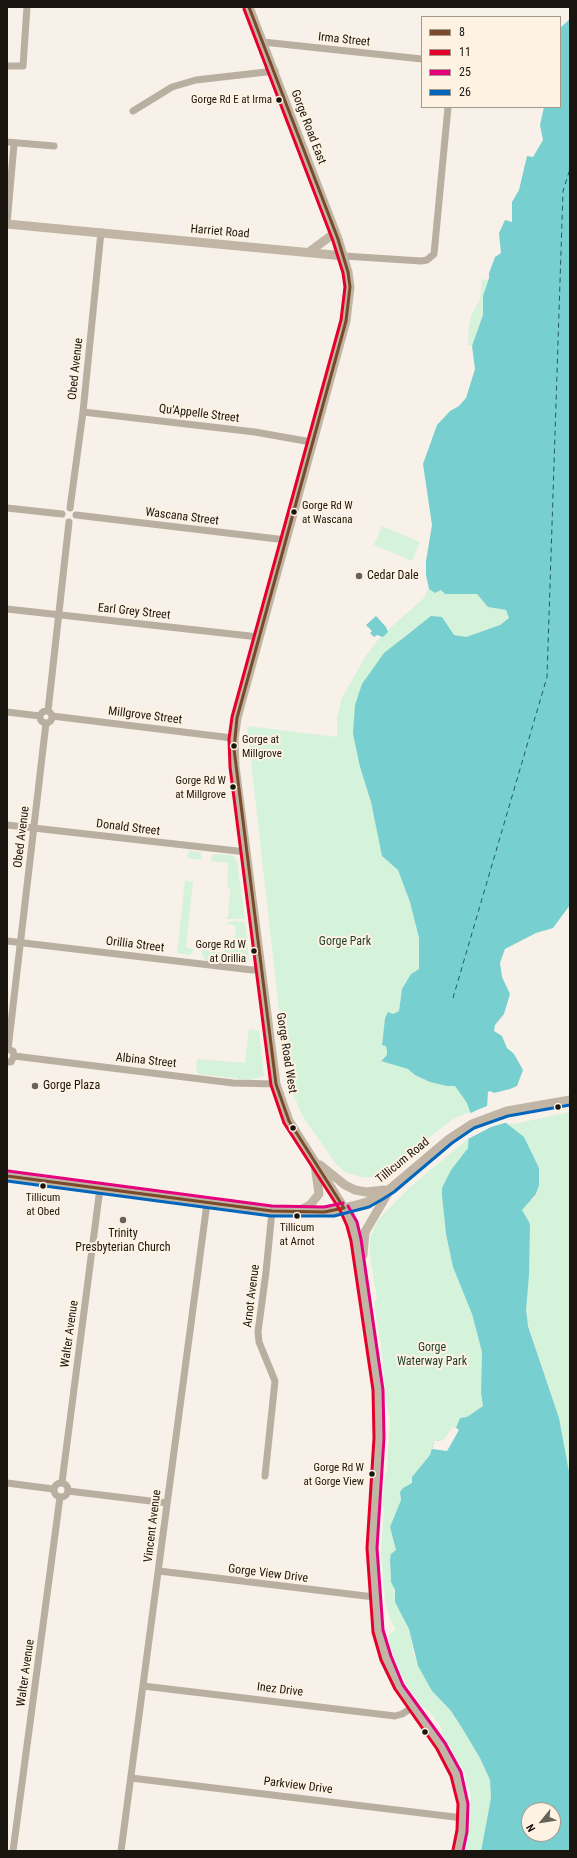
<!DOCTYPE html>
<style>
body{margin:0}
#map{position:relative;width:577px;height:1858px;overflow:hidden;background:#f8f1e9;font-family:"Roboto Condensed",sans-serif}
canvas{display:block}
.frame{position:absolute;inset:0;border:8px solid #1a150e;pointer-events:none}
.legend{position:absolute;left:421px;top:16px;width:140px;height:92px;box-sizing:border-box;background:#fef2e3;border:1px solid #a39a8e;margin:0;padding:5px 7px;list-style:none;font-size:12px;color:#1a150e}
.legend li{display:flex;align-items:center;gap:8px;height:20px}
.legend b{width:20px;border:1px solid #a39a8e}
.north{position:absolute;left:521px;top:1802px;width:40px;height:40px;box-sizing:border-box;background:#fef2e3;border:1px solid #a39a8e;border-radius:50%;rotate:240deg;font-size:11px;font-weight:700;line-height:16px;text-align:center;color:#1a150e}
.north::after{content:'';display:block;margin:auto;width:14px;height:18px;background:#68625b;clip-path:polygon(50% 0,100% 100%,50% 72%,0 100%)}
</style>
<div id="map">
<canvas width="577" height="1858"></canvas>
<div class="frame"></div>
<ul class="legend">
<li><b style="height:5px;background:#7a4b2a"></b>8</li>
<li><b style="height:5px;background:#e4002b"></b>11</li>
<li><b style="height:5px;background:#e5007d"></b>25</li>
<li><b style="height:5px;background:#0065bd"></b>26</li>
</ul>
<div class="north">N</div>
</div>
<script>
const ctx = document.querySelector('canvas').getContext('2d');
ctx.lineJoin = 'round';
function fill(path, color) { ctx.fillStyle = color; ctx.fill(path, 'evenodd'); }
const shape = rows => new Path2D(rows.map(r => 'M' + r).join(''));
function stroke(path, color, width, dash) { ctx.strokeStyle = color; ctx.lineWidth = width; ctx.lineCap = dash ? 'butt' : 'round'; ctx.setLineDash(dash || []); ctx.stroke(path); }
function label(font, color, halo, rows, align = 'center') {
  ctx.font = font + ' "Roboto Condensed",sans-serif'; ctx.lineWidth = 4; ctx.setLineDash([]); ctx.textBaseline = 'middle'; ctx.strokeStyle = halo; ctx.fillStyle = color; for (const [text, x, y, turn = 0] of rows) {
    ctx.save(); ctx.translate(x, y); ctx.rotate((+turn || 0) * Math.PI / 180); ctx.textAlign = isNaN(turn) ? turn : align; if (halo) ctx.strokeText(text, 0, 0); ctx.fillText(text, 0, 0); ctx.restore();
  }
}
const green = shape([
 [482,279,488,280,483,296,483,315,472,346,468,345,469,326,472,314,480,299],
 [382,526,420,542,412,561,374,545],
 [429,589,435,593,441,590,477,594,488,607,506,610,509,618,500,625,466,637,454,635,442,617,414,629,402,638,353,734,360,768,371,802,382,856,398,870,410,902,419,938,419,969,411,974,402,989,399,1011,385,1018,382,1044,386,1046,387,1051,387,1055,381,1059,408,1069,425,1080,447,1086,455,1086,467,1103,470,1112,454,1118,384,1173,373,1177,361,1177,345,1172,336,1164,302,1115,290,1086,284,1054,247,726,337,737,337,718,341,700,365,657,380,637,425,597,426,591],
 [189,851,200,852,202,858,201,860,187,858],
 [213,854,232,855,237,861,245,919,226,919,228,916,229,908,227,906,229,905,230,900,228,898,230,896,231,889,227,887,228,863,210,861],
 [185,880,193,882,186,947,194,950,190,955,177,953],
 [233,921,245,922,249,960,241,962,241,964,206,961,202,955,202,950,224,953,224,947,211,945,234,944,236,927,234,925,225,924],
 [249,1029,259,1031,264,1076,250,1080,198,1074,196,1068,197,1059,245,1063],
 [570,1112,570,1477,559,1418,526,1318,521,1210,537,1194,539,1178,508,1125,510,1123,514,1124],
 [468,1139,468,1148,451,1170,442,1196,446,1234,453,1267,472,1314,482,1352,481,1393,483,1406,467,1417,456,1428,452,1426,443,1440,434,1441,430,1455,412,1477,412,1483,403,1488,400,1495,401,1500,390,1527,396,1550,390,1559,390,1569,391,1582,409,1629,414,1655,421,1671,432,1691,451,1712,462,1728,480,1758,490,1780,491,1798,481,1851,465,1851,470,1825,471,1812,471,1798,464,1771,442,1734,441,1727,429,1711,422,1706,408,1687,395,1660,389,1642,390,1633,396,1630,390,1619,385,1600,381,1553,384,1508,382,1505,385,1474,387,1471,390,1419,385,1397,382,1353,374,1302,377,1298,370,1258,370,1238,378,1220,409,1188]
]);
const water = shape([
 [570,19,570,905,553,928,536,933,505,949,500,963,502,977,510,994,504,1014,495,1025,494,1031,502,1036,507,1048,514,1054,523,1070,517,1086,510,1089,494,1093,490,1091,488,1092,487,1108,524,1137,539,1168,539,1185,536,1194,522,1210,530,1224,529,1275,526,1310,528,1326,559,1418,570,1477,570,1851,481,1851,491,1798,490,1780,480,1758,462,1728,451,1711,432,1691,418,1666,409,1629,395,1602,395,1590,391,1582,390,1559,391,1554,396,1550,390,1527,401,1500,400,1492,403,1488,412,1483,412,1477,430,1455,434,1441,443,1440,453,1426,456,1428,460,1418,467,1417,483,1406,481,1393,482,1352,472,1314,453,1267,446,1234,442,1196,442,1188,451,1170,468,1148,470,1112,467,1103,455,1086,447,1086,430,1082,415,1075,408,1069,381,1061,387,1055,387,1051,386,1046,382,1045,385,1018,388,1012,393,1014,399,1011,402,989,411,974,419,969,419,938,410,902,398,870,382,856,371,802,360,767,353,734,355,705,362,684,384,653,431,616,442,617,454,635,466,637,500,625,509,618,506,610,488,607,477,594,445,594,441,590,435,593,429,589,426,575,426,561,432,525,423,464,437,425,450,411,459,406,466,398,475,369,472,346,483,315,483,296,489,278,489,273,495,257,501,253,499,233,505,220,512,222,512,202,519,190,527,156,533,157,543,140,540,125,544,107,560,107,560,28],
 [529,1810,553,1810,553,1834,529,1834],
 [376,616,386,627,388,632,383,637,377,635,374,637,370,633,372,631,366,625]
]);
const pier = shape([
 [489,1105,489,1107,508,1122,491,1127,468,1139,466,1137,468,1114],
 [453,1426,459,1430,447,1451,432,1449,434,1441,443,1440]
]);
const ferry = shape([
 [453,998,547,677,563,191,570,169]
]);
const minor = shape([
 [263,42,422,59],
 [7,66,23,66,27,7],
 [133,111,172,87,196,80,275,71],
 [7,142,54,146],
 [7,224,14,144],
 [344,256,421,261,427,260,434,254,448,107],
 [83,412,255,432,311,442],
 [7,508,62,514],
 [70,508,83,412,101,232],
 [76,515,286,540],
 [7,609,259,637],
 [48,711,69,522],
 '40 717a6 6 0 1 1 12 0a6 6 0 1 1-12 0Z',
 [7,712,40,716],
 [52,716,224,737,234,739],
 [7,825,246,852],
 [7,941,252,970,261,969],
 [7,1049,13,1051,14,1056,11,1062,7,1062],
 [8,1049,46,723],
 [14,1056,233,1083,276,1084],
 [265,1476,275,1381,259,1342,258,1332,266,1272,272,1211],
 [62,1482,100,1188],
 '54 1490a7 7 0 1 1 14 0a7 7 0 1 1-14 0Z',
 [7,1483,53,1489],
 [68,1491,167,1503],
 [159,1571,374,1597],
 [143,1686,395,1716,402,1714,412,1708],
 [131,1778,463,1818],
 [13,1851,60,1497],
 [121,1851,207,1203]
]);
const secondary = shape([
 [249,7,338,239,348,272,350,287,346,321,237,718,234,739,235,766,276,1084,289,1121,344,1208,352,1224,356,1240,378,1390,379,1438,372,1548,378,1631,386,1658,399,1687,441,1746,456,1774,463,1804,462,1831,458,1851],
 [7,224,344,256],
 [309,252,332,235,335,231],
 [320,1165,345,1185,355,1190,366,1192,384,1190],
 [7,1176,272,1211,333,1211,367,1202,380,1195,391,1188,449,1139,472,1124,507,1111,570,1100],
 [299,1211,310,1205,319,1194,315,1165],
 [363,1255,365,1232,389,1191]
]);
const bus1 = shape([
 [249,7,338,239,348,272,350,287,346,321,237,718,234,749,276,1084,289,1121,344,1208],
 [7,1176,272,1211,324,1212,344,1208]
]);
const bus2 = shape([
 [244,9,333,241,343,273,345,287,341,320,232,717,229,739,230,767,271,1085,284,1123,340,1210,347,1226,351,1241,373,1390,374,1438,367,1548,373,1632,381,1660,395,1689,437,1749,451,1776,458,1804,457,1830,453,1850]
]);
const bus3 = shape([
 [8,1171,272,1206,324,1207,343,1203],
 [348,1206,357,1222,361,1239,383,1390,384,1438,377,1548,383,1630,391,1656,403,1685,445,1743,461,1772,468,1804,467,1832,463,1851]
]);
const bus4 = shape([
 [7,1181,271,1216,334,1216,369,1207,383,1199,394,1192,452,1143,474,1128,508,1116,570,1105]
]);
const markers = [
 [279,100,3.5,"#1a150e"],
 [294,512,3.5,"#1a150e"],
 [359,576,4,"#68625b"],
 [234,746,3.5,"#1a150e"],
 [233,787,3.5,"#1a150e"],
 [254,951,3.5,"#1a150e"],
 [35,1086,4,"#68625b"],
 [558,1107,3.5,"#1a150e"],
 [293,1128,3.5,"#1a150e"],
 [43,1186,3.5,"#1a150e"],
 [297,1216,3.5,"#1a150e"],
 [123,1220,4,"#68625b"],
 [372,1474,3.5,"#1a150e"],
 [425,1732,3.5,"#1a150e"]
];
const busNames = [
 ["Gorge Rd E at Irma",272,100],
 ["Gorge Rd W",302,506,"left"],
 ["at Wascana",302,520,"left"],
 ["Gorge at",242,740,"left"],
 ["Millgrove",242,754,"left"],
 ["Gorge Rd W",226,781],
 ["at Millgrove",226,795],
 ["Gorge Rd W",246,945],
 ["at Orillia",246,959],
 ["Tillicum",43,1198,"center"],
 ["at Obed",43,1212,"center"],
 ["Tillicum",297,1228,"center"],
 ["at Arnot",297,1242,"center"],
 ["Gorge Rd W",364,1468],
 ["at Gorge View",364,1482]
];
const streetNames = [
 ["Irma Street",344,40,6],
 ["Gorge Road East",308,127,69],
 ["Harriet Road",220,232,5],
 ["Obed Avenue",76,369,-84],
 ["Qu'Appelle Street",199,414,7],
 ["Wascana Street",182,517,7],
 ["Earl Grey Street",134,612,6],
 ["Millgrove Street",145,716,7],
 ["Donald Street",128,828,7],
 ["Obed Avenue",22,837,-83],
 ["Orillia Street",135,945,7],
 ["Gorge Road West",286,1053,81],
 ["Albina Street",146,1061,6],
 ["Tillicum Road",403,1161,-39],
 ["Arnot Avenue",252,1296,-83],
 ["Walter Avenue",70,1334,-82],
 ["Vincent Avenue",153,1526,-83],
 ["Gorge View Drive",268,1574,7],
 ["Walter Avenue",26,1673,-82],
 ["Inez Drive",280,1690,7],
 ["Parkview Drive",298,1786,7]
];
const poiNames = [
 ["Cedar Dale",367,576],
 ["Gorge Plaza",43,1086],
 ["Trinity",123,1234,"center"],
 ["Presbyterian Church",123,1248,"center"]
];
const parkNames = [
 ["Gorge Park",345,942],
 ["Gorge",432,1348],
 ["Waterway Park",432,1362]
];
fill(green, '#d5f2db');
fill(water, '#78cfd0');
fill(pier, '#f8f1e9');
stroke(ferry, '#24595b', 1, [5, 4]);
stroke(minor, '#b9afa1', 7);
stroke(secondary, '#c1b6a6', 9);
stroke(bus1, '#7a4b2a', 3);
stroke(bus2, '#e4002b', 3);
stroke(bus3, '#e5007d', 3);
stroke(bus4, '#0065bd', 3);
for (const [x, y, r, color] of markers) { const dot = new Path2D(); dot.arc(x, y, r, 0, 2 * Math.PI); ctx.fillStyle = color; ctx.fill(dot); stroke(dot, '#fef2e3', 1.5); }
label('11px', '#1a150e', '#fef2e3', busNames, 'right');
label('12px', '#1a150e', '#fef2e3', streetNames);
label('12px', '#1a150e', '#fef2e3', poiNames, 'left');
label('12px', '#1a3f2b', '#fef2e3', parkNames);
</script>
